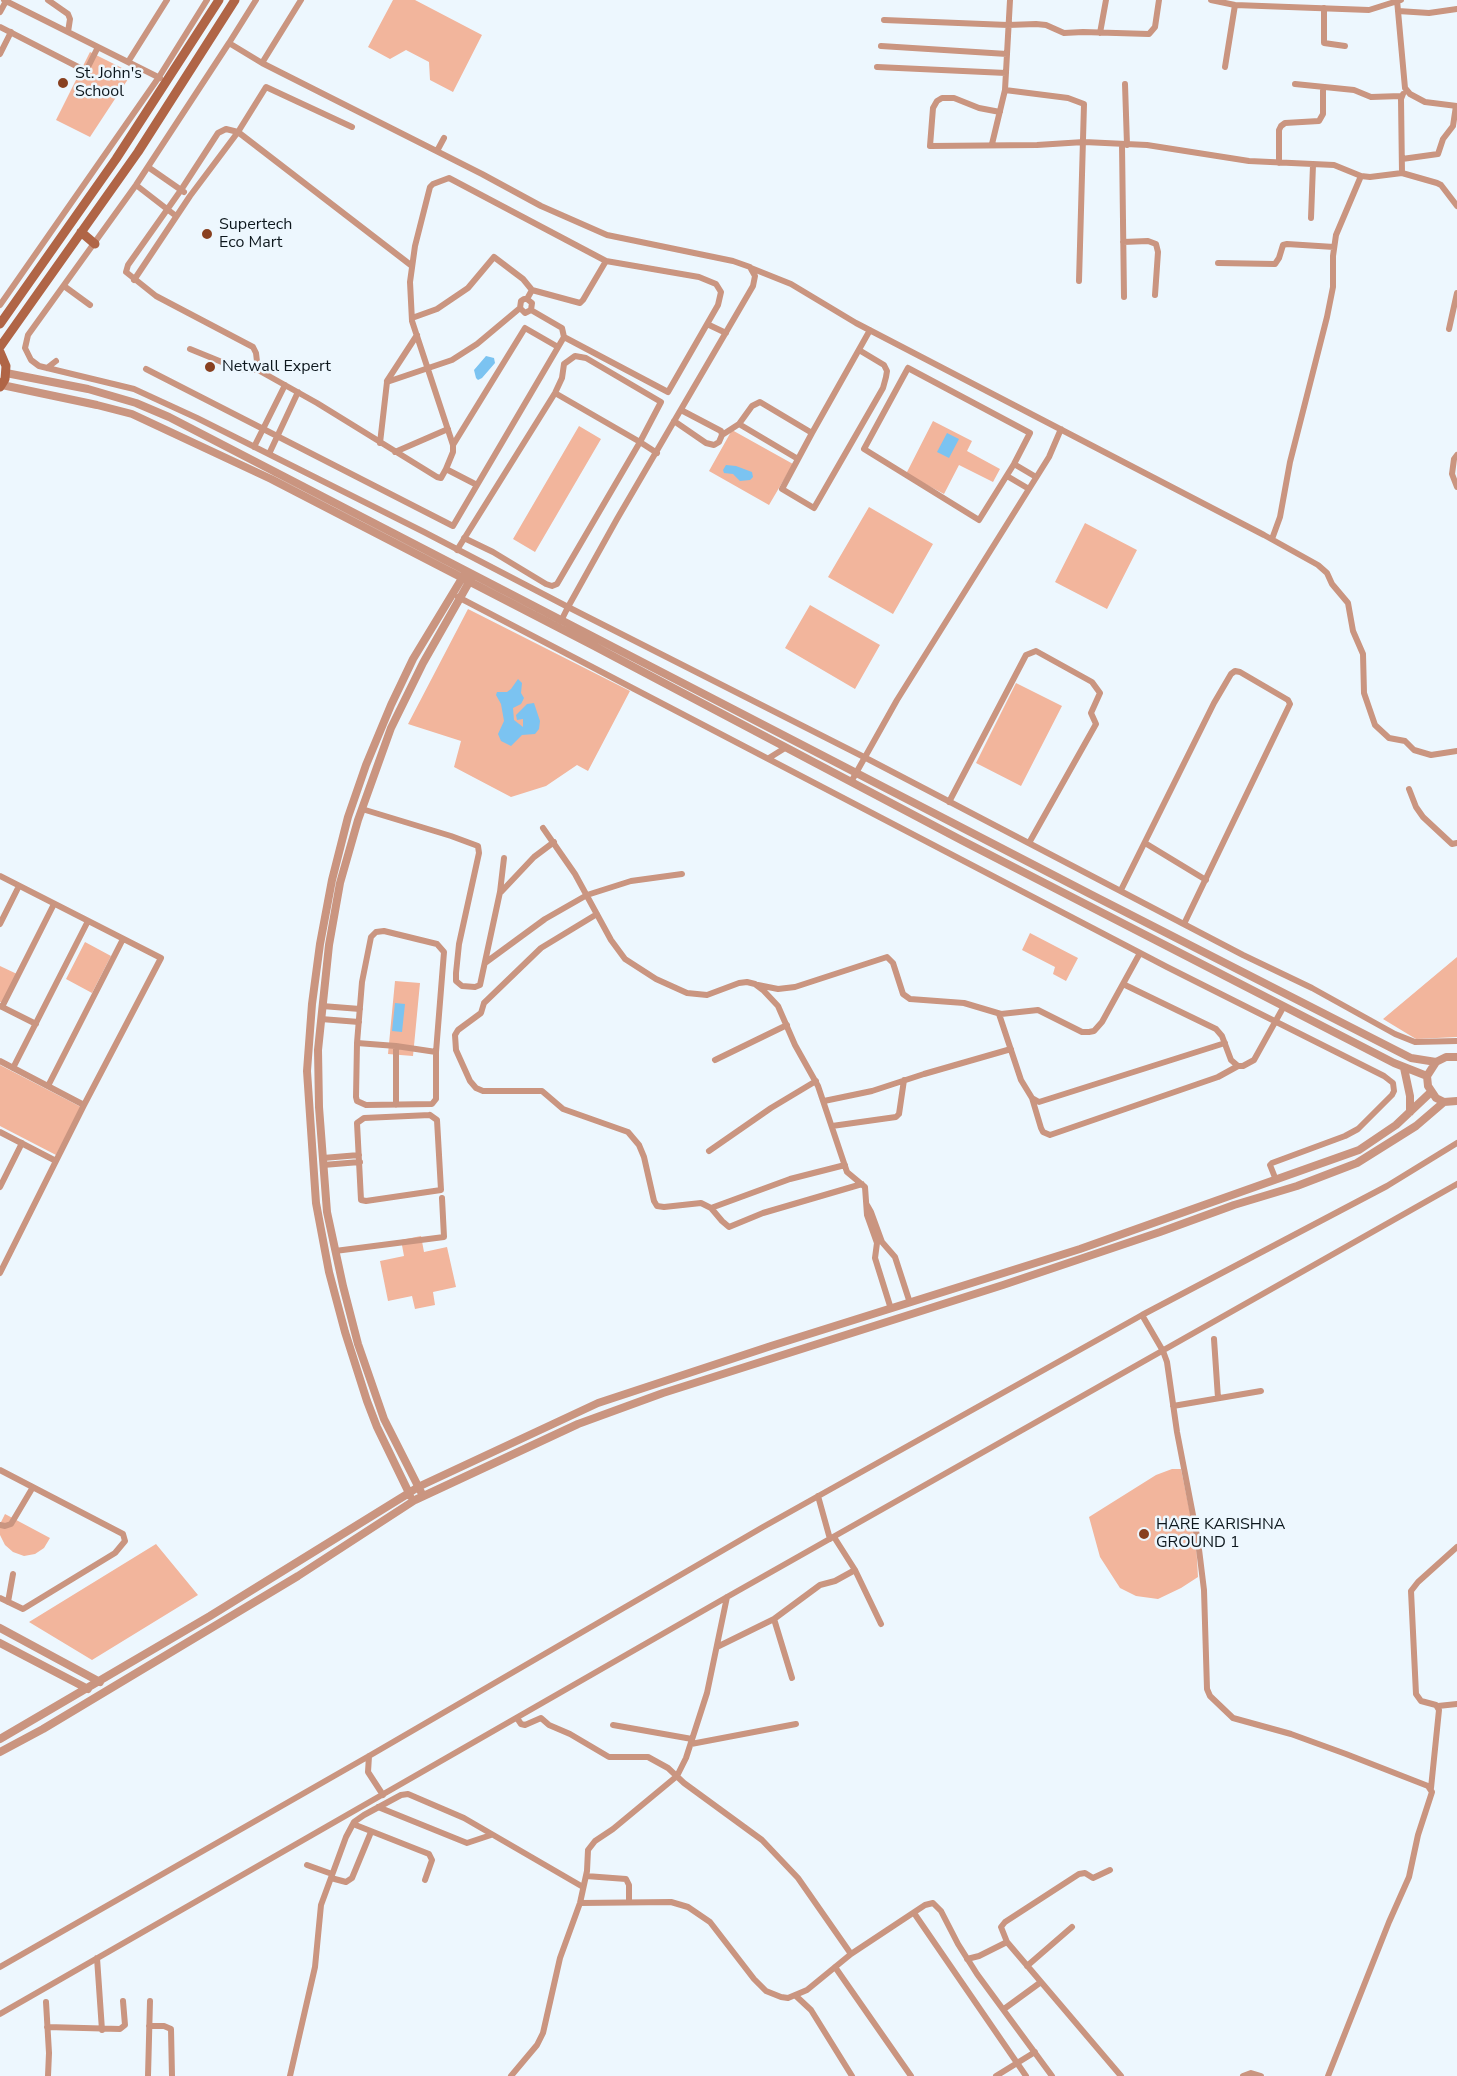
<!DOCTYPE html>
<style>
body{margin:0}
canvas{display:block;background:#edf7fe}
</style>
<canvas width="1457" height="2076"></canvas>
<script>
const ctx = document.querySelector('canvas').getContext('2d');
ctx.lineJoin = 'round';
function fill(path, color) { ctx.fillStyle = color; ctx.fill(path, 'evenodd'); }
const shape = rows => new Path2D(rows.map(r => 'M' + r).join(''));
function stroke(path, color, width, dash) { ctx.strokeStyle = color; ctx.lineWidth = width; ctx.lineCap = dash ? 'butt' : 'round'; ctx.setLineDash(dash || []); ctx.stroke(path); }
function label(font, color, halo, rows, align = 'center') {
  ctx.font = font + ' "Nunito Sans",sans-serif'; ctx.lineWidth = 5; ctx.setLineDash([]); ctx.textBaseline = 'middle'; ctx.strokeStyle = halo; ctx.fillStyle = color; for (const [text, x, y, turn = 0] of rows) {
    ctx.save(); ctx.translate(x, y); ctx.rotate((+turn || 0) * Math.PI / 180); ctx.textAlign = isNaN(turn) ? turn : align; if (halo) ctx.strokeText(text, 0, 0); ctx.fillText(text, 0, 0); ctx.restore();
  }
}
const green = shape([
 [393,0,415,0,482,35,453,92,430,80,429,62,406,50,390,59,368,47],
 [90,52,132,73,90,137,56,120],
 [933,421,972,441,967,451,1000,469,993,482,959,465,944,494,906,474],
 [579,426,601,439,535,552,513,539],
 [732,430,793,464,769,505,709,471],
 [869,507,933,544,893,614,828,577],
 [1085,523,1137,550,1107,609,1055,582],
 [810,605,880,645,855,689,785,648],
 [468,609,630,691,588,771,577,765,546,786,511,797,454,767,461,741,408,724],
 [1016,683,1062,706,1021,786,976,763],
 [1030,933,1078,958,1066,981,1053,974,1055,967,1022,950],
 [85,942,111,956,92,993,66,979],
 [1457,957,1457,1037,1416,1039,1383,1019],
 [0,966,17,974,2,1003,0,1002],
 [395,981,420,983,413,1056,388,1054],
 [0,1065,81,1107,56,1155,0,1126],
 [421,1236,424,1252,447,1247,456,1287,433,1292,435,1305,415,1309,412,1296,388,1301,380,1261,404,1256,401,1240],
 [1172,1469,1181,1469,1196,1542,1198,1577,1181,1588,1158,1599,1136,1596,1120,1588,1100,1557,1089,1517,1156,1475],
 [5,1514,50,1538,44,1548,35,1554,24,1556,13,1552,5,1545,0,1535,0,1524],
 [156,1544,198,1595,92,1660,29,1622]
]);
const water = shape([
 [486,356,494,358,495,363,482,378,478,380,476,378,474,370],
 [947,433,959,439,949,458,937,452],
 [726,465,736,466,752,472,753,477,750,480,740,481,733,474,724,473,723,470],
 [518,679,522,683,521,693,524,698,521,704,513,708,514,720,523,727,523,719,517,720,516,715,527,704,534,703,540,721,539,729,535,734,522,735,511,746,501,741,498,734,504,721,501,704,496,695,497,692,507,692,511,689],
 [395,1003,405,1004,402,1032,392,1031]
]);
const minor = shape([
 [4,0,160,78],
 [48,0,68,14,70,19,68,32],
 [1211,0,1235,5,1369,10,1401,0],
 [1397,0,1405,88,1410,94,1425,102,1457,106],
 [1324,8,1324,43,1345,46],
 [1398,11,1429,13,1457,9],
 [0,12,6,1],
 [884,20,1008,25,1036,24,1046,25,1064,33,1083,32,1149,34,1155,27,1159,0],
 [0,27,86,71,98,47],
 [1100,33,1106,0],
 [229,43,256,0],
 [881,46,1007,54],
 [0,54,11,32],
 [128,62,167,0],
 [262,63,301,0],
 [877,67,1006,73],
 [1225,67,1235,5],
 [1125,84,1127,145],
 [1295,84,1354,90,1371,97,1401,96],
 [1005,90,1068,98,1084,104,1079,281],
 [1000,112,979,108,954,98,942,98,937,101,933,108,930,146,1037,145,1084,142,1147,145,1249,161,1334,165,1361,176,1370,177,1402,173,1437,183,1441,185,1457,206],
 [992,144,1005,90,1010,0],
 [1122,145,1124,297],
 [437,151,444,138],
 [1402,159,1438,154,1443,139,1453,126,1456,106],
 [1279,163,1279,130,1281,126,1285,123,1319,121,1323,114,1323,87],
 [148,167,184,192],
 [1402,173,1401,99,1403,94],
 [136,185,176,216],
 [1311,218,1313,165],
 [1123,242,1148,241,1156,244,1158,252,1155,295],
 [1218,263,1275,264,1279,258,1283,245,1287,244,1334,247],
 [412,266,238,132,226,129,218,133,181,190,128,265,126,272,156,296,253,347,256,353,258,370,317,403,437,477,441,478,446,469,477,485],
 [751,268,791,284,856,323,1264,535,1318,565,1327,573,1332,584,1348,603,1353,631,1363,654,1364,693,1375,725,1389,738,1405,741,1414,750,1431,755,1457,751],
 [134,280,190,196,238,132,266,87,352,127],
 [64,286,90,305],
 [0,305,159,77,207,0],
 [412,318,437,309,468,288,494,257,523,279,532,290,527,299],
 [707,324,726,333],
 [1449,329,1457,293],
 [564,337,668,392,718,305,721,292,716,284,699,277,606,261],
 [190,349,239,369,258,370],
 [47,368,56,361],
 [908,368,1030,433,1014,464,979,520,864,449,908,368],
 [146,369,453,526,564,337,562,328,531,310,525,313,520,308],
 [387,381,417,335],
 [674,421,706,443,714,445,719,442,722,435,721,431,681,410],
 [739,424,798,459],
 [812,433,782,489,814,508,883,388,886,377,887,371,884,365,859,350],
 [722,435,739,424,752,406,760,402,812,433,870,330],
 [380,443,387,382,452,360,477,344,520,308,521,301,524,299,527,299,532,303,531,310],
 [453,445,525,328,558,347],
 [254,447,285,385],
 [395,452,448,429],
 [269,454,298,392],
 [1457,455,1454,459,1452,474,1457,487],
 [1014,464,1036,477],
 [446,469,453,452,453,445,412,321,410,282,415,246,430,187,433,184,449,178,606,261,583,300,580,303,532,290],
 [1007,476,1029,489],
 [464,538,493,552,546,584,552,586,557,584,640,442,555,393],
 [1272,539,1280,517,1290,462,1327,317,1333,287,1333,256,1336,235,1361,176],
 [457,550,555,393,562,378,564,364,575,356,586,358,661,402,640,442,657,453],
 [458,597,1167,967,1384,1076,1393,1083,1394,1091,1392,1095,1358,1129,1345,1136,1272,1163,1270,1165,1276,1180],
 [562,619,568,607,617,519,753,286,755,276,750,267,733,261,607,235,541,206,482,174,262,63,229,43,136,185,28,335,25,348,31,360,39,366,134,389,197,418,424,532,568,607,864,757,1243,955,1312,988,1395,1034,1415,1042,1457,1041],
 [769,758,785,748],
 [851,782,897,700,1049,457,1061,429],
 [1409,789,1416,807,1423,817,1452,844,1457,843],
 [949,802,1026,655,1036,651,1092,682,1100,693,1091,713,1096,724,1029,843],
 [362,809,451,836,478,846,479,853,459,944,456,973,456,981,462,986,475,987,480,985,500,892,504,858],
 [543,828,575,874,611,940,625,959,656,979,687,993,707,995,739,983,747,982,755,984,763,990,778,1006,795,1045,818,1086,847,1172,865,1187,867,1215,877,1243,875,1258,891,1309],
 [1145,843,1206,880],
 [0,876,161,958,84,1105,0,1273],
 [1121,890,1214,703,1231,674,1235,671,1240,672,1288,700,1290,704,1184,924],
 [501,892,534,857,554,842],
 [597,914,541,948,484,1003,481,1013,458,1030,455,1035,456,1050,470,1081,476,1088,483,1091,542,1091,563,1109,628,1132,639,1145,644,1157,654,1201,657,1206,664,1207,701,1203,711,1208,722,1221,729,1227,763,1213,862,1184],
 [0,924,19,886],
 [384,931,437,944,444,952,436,1052,436,1099,432,1104,366,1105,357,1101,356,1097,357,1043,362,982,371,937,376,932,384,931],
 [485,963,545,919,587,895,631,881,682,874],
 [1123,984,1216,1029,1222,1036,1231,1060,1238,1066,1243,1066,1254,1060,1284,1006],
 [758,985,778,989,795,987,887,957,893,963,903,994,910,999,964,1003,1001,1014,1038,1010,1082,1032,1089,1032,1094,1031,1102,1022,1140,953],
 [0,1006,36,1024],
 [322,1006,360,1009],
 [2,1007,54,904],
 [999,1014,1021,1080,1032,1098,1039,1102,1225,1043],
 [321,1019,359,1022],
 [357,1043,396,1046],
 [715,1060,787,1025],
 [0,1061,84,1105],
 [13,1068,88,921],
 [48,1086,123,939],
 [1032,1098,1041,1128,1043,1132,1050,1135,1218,1077,1238,1066],
 [824,1101,872,1091,924,1074,1011,1049],
 [396,1105,396,1046,436,1052],
 [430,1115,437,1120,441,1190,366,1201,361,1200,357,1123,364,1118,430,1115],
 [832,1126,896,1117,899,1114,904,1080],
 [0,1132,56,1161],
 [709,1151,771,1108,816,1081],
 [323,1158,359,1155],
 [323,1165,360,1162],
 [0,1187,22,1143],
 [867,1205,871,1212,882,1242,895,1257,910,1303],
 [711,1208,790,1179,845,1165],
 [335,1251,444,1237,442,1198],
 [1142,1315,1163,1351,1167,1362,1177,1432,1198,1541,1204,1590,1207,1689,1210,1696,1233,1718,1291,1734,1346,1754,1428,1786,1432,1792,1418,1835,1409,1877,1389,1922,1328,2076],
 [1214,1339,1218,1398],
 [1173,1406,1261,1391],
 [0,1470,123,1534,125,1541,115,1553,23,1609,0,1598],
 [818,1496,830,1539],
 [0,1525,5,1526,11,1524,33,1487],
 [834,1537,855,1570,881,1624],
 [8,1602,13,1574],
 [774,1619,792,1678],
 [717,1647,774,1619,820,1585,835,1581,855,1570],
 [1438,1706,1457,1704],
 [517,1718,521,1724,525,1725,541,1718,549,1725,570,1734,609,1757,648,1757,668,1768,684,1783,762,1840,798,1878,851,1954],
 [613,1725,692,1739],
 [691,1744,796,1724],
 [369,1756,368,1772,383,1795],
 [1431,1788,1439,1710,1436,1705,1421,1701,1416,1694,1411,1591,1418,1582,1457,1547],
 [378,1807,467,1843,491,1835],
 [353,1824,429,1854,432,1860,425,1880],
 [307,1865,332,1874],
 [586,1876,626,1879,629,1885,629,1902],
 [331,1878,346,1882,352,1878,371,1832],
 [580,1903,671,1902,688,1907,710,1922,754,1979,766,1991,781,1997,788,1998,807,1990,851,1954,925,1905,933,1903,941,1911,958,1944,977,1974,1052,2076],
 [914,1913,1026,2076],
 [1007,1942,1001,1927,1005,1922,1079,1874,1085,1873,1093,1878,1110,1870],
 [97,1958,102,2030],
 [967,1959,979,1956,1007,1942,1121,2076],
 [1027,1966,1072,1927],
 [0,1967,369,1756,763,1527,1142,1315,1387,1186,1457,1143],
 [835,1967,911,2076],
 [796,1996,811,2010,852,2076],
 [46,2002,49,2053,48,2076],
 [1004,2009,1041,1982],
 [0,2014,727,1597,1457,1184],
 [149,2026,164,2026,171,2029,172,2076],
 [47,2027,120,2029,125,2025,123,2001],
 [148,2076,150,2001],
 [290,2076,315,1967,321,1905,346,1837,354,1822,364,1815,401,1795,408,1794,464,1818,583,1887],
 [511,2076,537,2045,543,2033,560,1958,580,1903,587,1871,588,1850,595,1841,613,1829,677,1776,686,1758,707,1693,727,1597],
 [996,2076,1035,2052],
 [1243,2076,1251,2073,1261,2076]
]);
const tertiary = shape([
 [6,373,88,389,136,403,169,417,1092,895,1411,1058,1436,1062],
 [2,385,97,405,132,414,271,479,594,646,963,841,1394,1063,1427,1076],
 [1457,1057,1446,1057,1436,1062,1427,1076,1428,1086,1436,1098,1444,1102,1457,1101],
 [1404,1068,1410,1096,1410,1112],
 [421,1492,384,1419,358,1344,343,1286,327,1212,319,1107,318,1050,329,945,340,883,358,820,391,728,423,663,472,577],
 [410,1496,409,1493,418,1487,598,1403,771,1346,1080,1249,1359,1150,1396,1125,1431,1092],
 [0,1628,100,1682],
 [0,1643,88,1689],
 [0,1739,210,1616,409,1493,377,1427,367,1401,345,1332,329,1272,316,1203,307,1071,312,1004,320,944,332,880,348,817,366,765,391,705,413,659,464,575],
 [0,1752,43,1729,298,1576,415,1500,578,1424,663,1393,1003,1285,1160,1232,1234,1205,1297,1186,1357,1163,1416,1126,1444,1102]
]);
const secondary = shape([
 [81,232,95,244],
 [0,324,116,159,219,0],
 [0,347,138,152,235,0],
 [0,352,6,366,5,379,0,387]
]);
const markers = [
 [63,83,6,"#884020"],
 [207,234,6,"#884020"],
 [210,367,6,"#884020"],
 [1144,1534,6,"#884020"]
];
const poiNames = [
 ["St. John's",75,74],
 ["School",75,92],
 ["Supertech",219,225],
 ["Eco Mart",219,243],
 ["Netwall Expert",222,367],
 ["HARE KARISHNA",1156,1525],
 ["GROUND 1",1156,1543]
];
fill(green, '#f2b59c');
fill(water, '#7bc3f1');
stroke(minor, '#ca9580', 6);
stroke(tertiary, '#ca9580', 8);
stroke(secondary, '#b06546', 9);
for (const [x, y, r, color] of markers) { const dot = new Path2D(); dot.arc(x, y, r, 0, 2 * Math.PI); ctx.fillStyle = color; ctx.fill(dot); stroke(dot, '#edf7fe', 2); }
label('16px', '#0d171d', '#edf7fe', poiNames, 'left');
</script>
